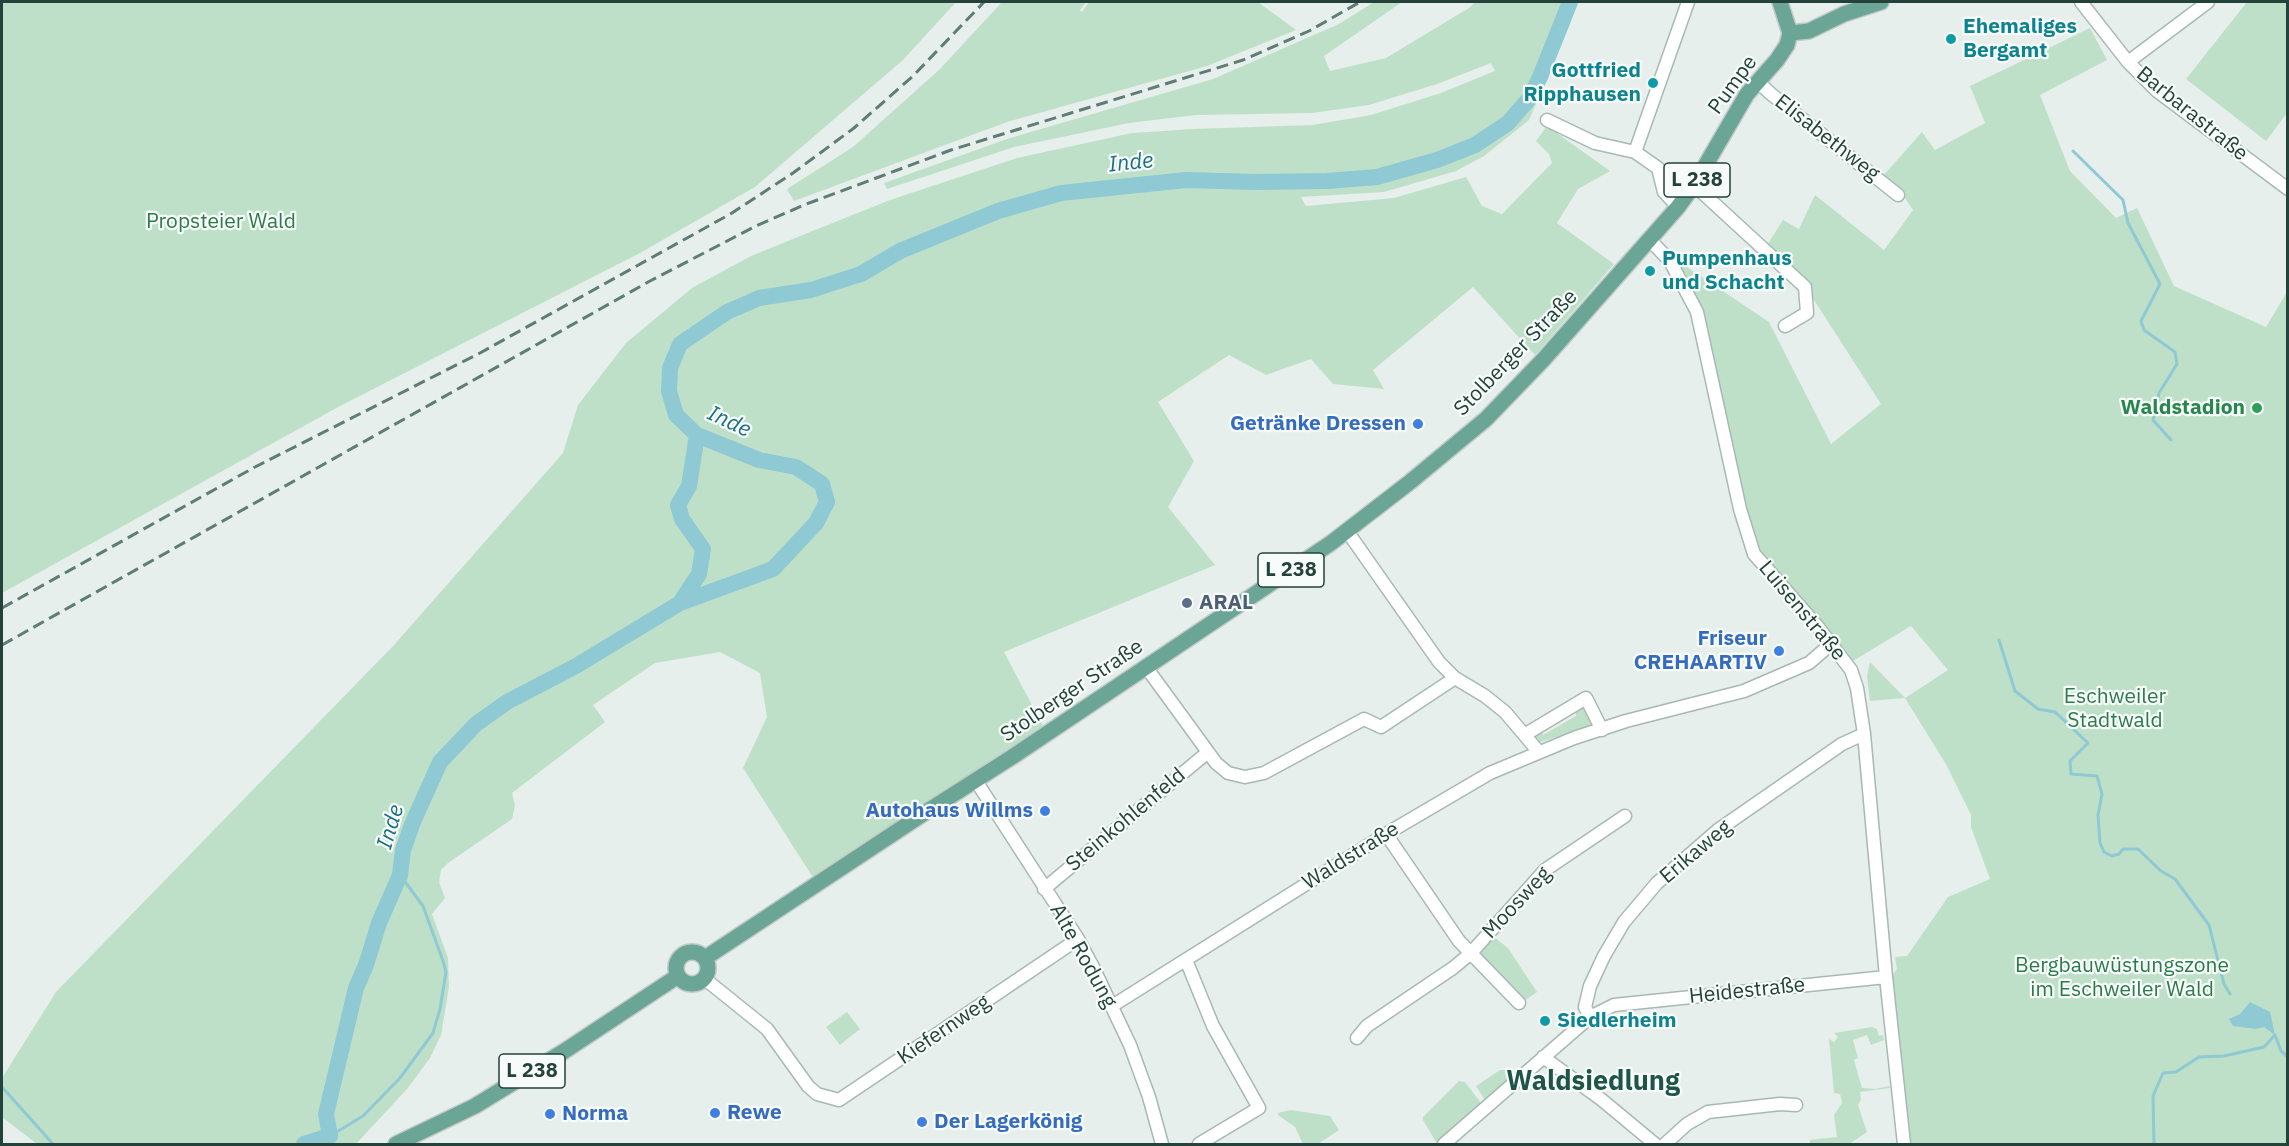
<!DOCTYPE html>
<meta charset="utf-8">
<style>
body{margin:0}
#map{position:relative;width:2289px;height:1146px;overflow:hidden;background:#e6efeb;font-family:"IBM Plex Sans",sans-serif}
canvas{display:block}
.frame{position:absolute;inset:0;border:3px solid #24423a;pointer-events:none}
</style>
<div id="map">
<canvas width="2289" height="1146"></canvas>
<div class="frame"></div>
</div>
<script>
const ctx = document.querySelector('canvas').getContext('2d');
ctx.lineJoin = 'round';
function fill(path, color) { ctx.fillStyle = color; ctx.fill(path, 'evenodd'); }
const shape = rows => new Path2D(rows.map(r => 'M' + r).join(''));
function stroke(path, color, width, dash) { ctx.strokeStyle = color; ctx.lineWidth = width; ctx.lineCap = dash ? 'butt' : 'round'; ctx.setLineDash(dash || []); ctx.stroke(path); }
function label(font, color, halo, rows, align = 'center') {
  ctx.font = font + ' "IBM Plex Sans",sans-serif'; ctx.lineWidth = 4.5; ctx.setLineDash([]); ctx.textBaseline = 'middle'; ctx.strokeStyle = halo; ctx.fillStyle = color; for (const [text, x, y, turn = 0] of rows) {
    ctx.save(); ctx.translate(x, y); ctx.rotate((+turn || 0) * Math.PI / 180); ctx.textAlign = isNaN(turn) ? turn : align; if (halo) ctx.strokeText(text, 0, 0); ctx.fillText(text, 0, 0); ctx.restore();
  }
}
const green = shape([
 [2,2,956,2,903,60,755,187,640,253,340,406,2,593],
 [1002,2,1086,2,1080,10,1082,12,1089,2,1258,2,1296,30,1207,66,1007,122,794,201,787,189,853,147,940,69],
 [1374,2,1402,2,1324,56,1330,71,1386,58,1469,8,1475,2,1577,2,1568,29,1529,120,1484,156,1456,171,1384,192,1301,197,1306,206,1394,198,1466,177,1482,206,1502,214,1552,163,1549,154,1536,141,1547,126,1610,171,1578,189,1557,223,1614,264,1535,355,1473,287,1373,370,1384,389,1333,384,1311,359,1266,375,1229,355,1158,402,1194,461,1168,507,1215,565,1004,652,1043,726,814,879,743,768,767,717,760,673,720,652,655,663,593,705,605,722,512,793,515,805,512,819,448,863,441,870,439,882,445,898,432,914,448,958,449,987,441,1035,430,1058,407,1089,356,1144,37,1144,2,1117,2,1078,56,992,394,645,563,453,578,405,626,343,692,288,751,256,815,230,890,200,1017,158,1132,133,1193,129,1313,125,1371,115,1441,93,1495,71,1491,63,1437,84,1369,105,1312,113,1196,115,1129,123,1014,147,887,189,884,183,1010,138,1213,79,1339,24],
 [2247,2,2287,2,2287,113,2266,141,2186,79],
 [2090,28,2107,60,2040,95,2070,171,2116,218,2137,208,2174,286,2266,327,2287,292,2287,1144,1910,1144,1892,976,1897,969,1895,957,1907,956,1948,897,1990,879,1971,827,1971,815,1947,766,1905,698,1948,670,1911,626,1853,661,1757,553,1735,473,1702,311,1672,257,1769,322,1831,444,1881,404,1805,286,1766,247,1783,220,1799,229,1815,195,1884,250,1913,210,1899,189,1883,176,1922,132,1935,150,1985,123,1970,86],
 [1870,662,1905,698,1870,701,1867,676],
 [1580,704,1587,708,1592,726,1537,743,1534,733,1542,728,1543,735,1576,716,1575,707],
 [1493,936,1508,948,1537,992,1523,1002,1477,955],
 [847,1012,860,1029,840,1045,826,1027],
 [1872,1027,1877,1029,1879,1036,1883,1035,1884,1040,1871,1045,1867,1035,1853,1040,1858,1058,1854,1060,1862,1088,1875,1089,1889,1086,1890,1088,1860,1092,1861,1099,1858,1105,1867,1132,1849,1144,1805,1144,1810,1144,1810,1140,1837,1137,1834,1115,1842,1103,1840,1094,1834,1093,1829,1039,1834,1042,1838,1037,1834,1033],
 [1500,1070,1505,1070,1512,1079,1485,1100,1476,1086],
 [1459,1081,1465,1082,1481,1103,1436,1142,1423,1120,1423,1117],
 [1291,1110,1330,1116,1339,1130,1318,1144,1303,1144,1295,1127,1278,1115,1278,1113]
]);
const water = shape([
 [2250,1002,2270,1012,2275,1035,2264,1027,2256,1029,2233,1026,2229,1019,2240,1014]
]);
const stream = shape([
 [2073,151,2123,200,2128,223,2160,284,2141,321,2144,330,2175,352,2177,364,2159,393,2153,420,2171,440],
 [1999,640,2015,691,2038,709,2055,712,2088,743,2070,761,2071,774,2097,776,2102,794,2098,815,2100,843,2104,852,2112,856,2119,854,2123,849,2138,849,2161,871,2175,879,2209,925,2224,984,2230,994],
 [2275,1035,2281,1051,2288,1057],
 [2,1087,53,1144],
 [330,1136,363,1116,400,1078,433,1033,440,1009,446,972,443,961,423,906,400,875],
 [2154,1144,2153,1096,2163,1073,2176,1072,2199,1057,2224,1056,2264,1047,2275,1035]
]);
const river = shape([
 [680,603,699,574,703,549,682,519,678,505,689,486,697,435],
 [304,1144,330,1136,326,1114,356,988,366,965,379,923,400,875,403,850,413,822,440,762,476,724,507,702,576,666,680,603,773,569,816,523,827,502,822,484,796,467,759,460,697,435,676,415,669,391,670,368,680,344,727,312,759,298,811,290,861,274,900,251,998,211,1061,193,1186,180,1256,182,1327,181,1377,177,1437,160,1475,145,1508,123,1529,99,1540,77,1570,2]
]);
const minor = shape([
 [2081,2,2128,62,2157,91,2288,189],
 [2128,62,2208,2],
 [1757,81,1771,94,1898,195],
 [1547,120,1595,143,1635,152,1658,168,1664,192,1678,207],
 [1635,152,1688,2],
 [1694,185,1805,287,1807,313,1785,326],
 [1650,240,1670,261,1697,312,1740,509,1754,554,1818,627,1851,670,1857,688,1864,734,1886,977,1904,1144],
 [1347,531,1439,662,1455,678,1485,696,1505,712,1538,751],
 [1146,667,1216,763,1228,773,1245,777,1264,773,1364,719,1381,727,1455,678],
 [1526,734,1586,698,1602,730],
 [976,781,1078,939,1093,967,1130,1045,1149,1097,1162,1144],
 [1386,834,1459,941,1519,1003],
 [1044,889,1208,752],
 [1186,960,1213,1026,1259,1108,1199,1144],
 [705,979,767,1029,808,1086,817,1094,839,1100,1078,939],
 [1112,1006,1386,834,1490,773,1574,738,1626,721,1744,691,1809,663,1831,644],
 [1590,1017,1585,1007,1590,986,1604,956,1624,922,1657,883,1718,830,1842,744,1864,734],
 [1357,1038,1367,1026,1453,968,1471,953,1545,870,1625,816],
 [1543,1057,1602,1100,1655,1144],
 [1444,1144,1590,1017,1614,1005,1886,977],
 [1665,1144,1687,1124,1708,1112,1780,1104,1796,1105]
]);
const major = shape([
 [1790,33,1809,31,1844,14,1881,2],
 '676 968a16 16 0 1 1 32 0a16 16 0 1 1-32 0Z',
 [705,958,929,810,1012,757,1331,543,1410,482,1486,419,1543,360,1678,207,1694,185,1747,94,1777,60,1787,45,1790,33,1780,2],
 [396,1144,475,1106,563,1052,678,976]
]);
const rail = shape([
 [2,608,255,467,480,353,732,213,793,173,854,128,913,76,984,2],
 [2,645,650,281,756,226,804,205,951,150,1243,60,1309,31,1360,2]
]);
const markers = [
 [1951,39,6,"#0f9aa8"],
 [1653,83,6,"#0f9aa8"],
 [1650,271,6,"#0f9aa8"],
 [2257,408,6,"#2e9e5b"],
 [1418,424,6,"#3f7fe0"],
 [1187,603,6,"#5c6f8a"],
 [1779,651,6,"#3f7fe0"],
 [1045,811,6,"#3f7fe0"],
 [1545,1021,6,"#0f9aa8"],
 [715,1113,6,"#3f7fe0"],
 [550,1114,6,"#3f7fe0"],
 [922,1122,6,"#3f7fe0"]
];
const shields = [
 [1697,180,66],
 [1291,570,66],
 [532,1071,66]
];
const shieldNames = [
 ["L 238",1697,180],
 ["L 238",1291,570],
 ["L 238",532,1071]
];
const cultureNames = [
 ["Ehemaliges",1963,27],
 ["Bergamt",1963,51],
 ["Gottfried",1641,71,"right"],
 ["Ripphausen",1641,95,"right"],
 ["Pumpenhaus",1662,259],
 ["und Schacht",1662,283],
 ["Siedlerheim",1557,1021]
];
const streetNames = [
 ["Pumpe",1733,85,-54],
 ["Barbarastraße",2192,114,39],
 ["Elisabethweg",1827,138,38],
 ["Stolberger Straße",1516,353,-46],
 ["Luisenstraße",1802,611,50],
 ["Stolberger Straße",1072,691,-34],
 ["Steinkohlenfeld",1126,820,-40],
 ["Erikaweg",1696,852,-40],
 ["Waldstraße",1351,856,-32],
 ["Moosweg",1517,903,-47],
 ["Alte Rodung",1083,956,61],
 ["Heidestraße",1747,991,-6],
 ["Kiefernweg",944,1030,-34]
];
const parkNames = [
 ["Propsteier Wald",221,222],
 ["Eschweiler",2115,697],
 ["Stadtwald",2115,721],
 ["Bergbauwüstungszone",2122,966],
 ["im Eschweiler Wald",2122,990]
];
const leisureNames = [
 ["Waldstadion",2245,408]
];
const shopNames = [
 ["Getränke Dressen",1406,424],
 ["Friseur",1767,639],
 ["CREHAARTIV",1767,663],
 ["Autohaus Willms",1033,811],
 ["Rewe",727,1113,"left"],
 ["Norma",562,1114,"left"],
 ["Der Lagerkönig",934,1122,"left"]
];
const serviceNames = [
 ["ARAL",1199,603]
];
const waterNames = [
 ["Inde",1131,163,-6],
 ["Inde",729,422,25],
 ["Inde",391,827,-73]
];
const districtNames = [
 ["Waldsiedlung",1593,1082]
];
fill(green, '#bfe0c8');
fill(water, '#8ec9d4');
stroke(stream, '#8ec9d4', 3);
stroke(river, '#8ec9d4', 16);
stroke(minor, '#a8b8b2', 15);
stroke(major, '#c2cac8', 18);
stroke(minor, '#fff', 12);
stroke(major, '#6aa596', 15);
stroke(rail, '#5f7d75', 3, [12, 6]);
for (const [x, y, r, color] of markers) { const dot = new Path2D(); dot.arc(x, y, r, 0, 2 * Math.PI); ctx.fillStyle = color; ctx.fill(dot); stroke(dot, '#f7fbf9', 2); }
for (const [x, y, w] of shields) { const box = new Path2D(); box.roundRect(x - w / 2, y - 17, w, 34, 4.5); ctx.fillStyle = '#f7fbf9'; ctx.fill(box); stroke(box, '#24423a', 1.5); }
label('bold 20px', '#24423a', null, shieldNames);
label('bold 21px', '#0d838f', '#f7fbf9', cultureNames, 'left');
label('21px', '#24423a', '#f7fbf9', streetNames);
label('21px', '#2d7a4b', '#f7fbf9', parkNames);
label('bold 21px', '#27864d', '#f7fbf9', leisureNames, 'right');
label('bold 21px', '#366cbe', '#f7fbf9', shopNames, 'right');
label('bold 21px', '#4e5e75', '#f7fbf9', serviceNames, 'left');
label('italic 22px', '#1c6f80', '#f7fbf9', waterNames);
label('bold 27px', '#1f5548', '#f7fbf9', districtNames);
</script>
